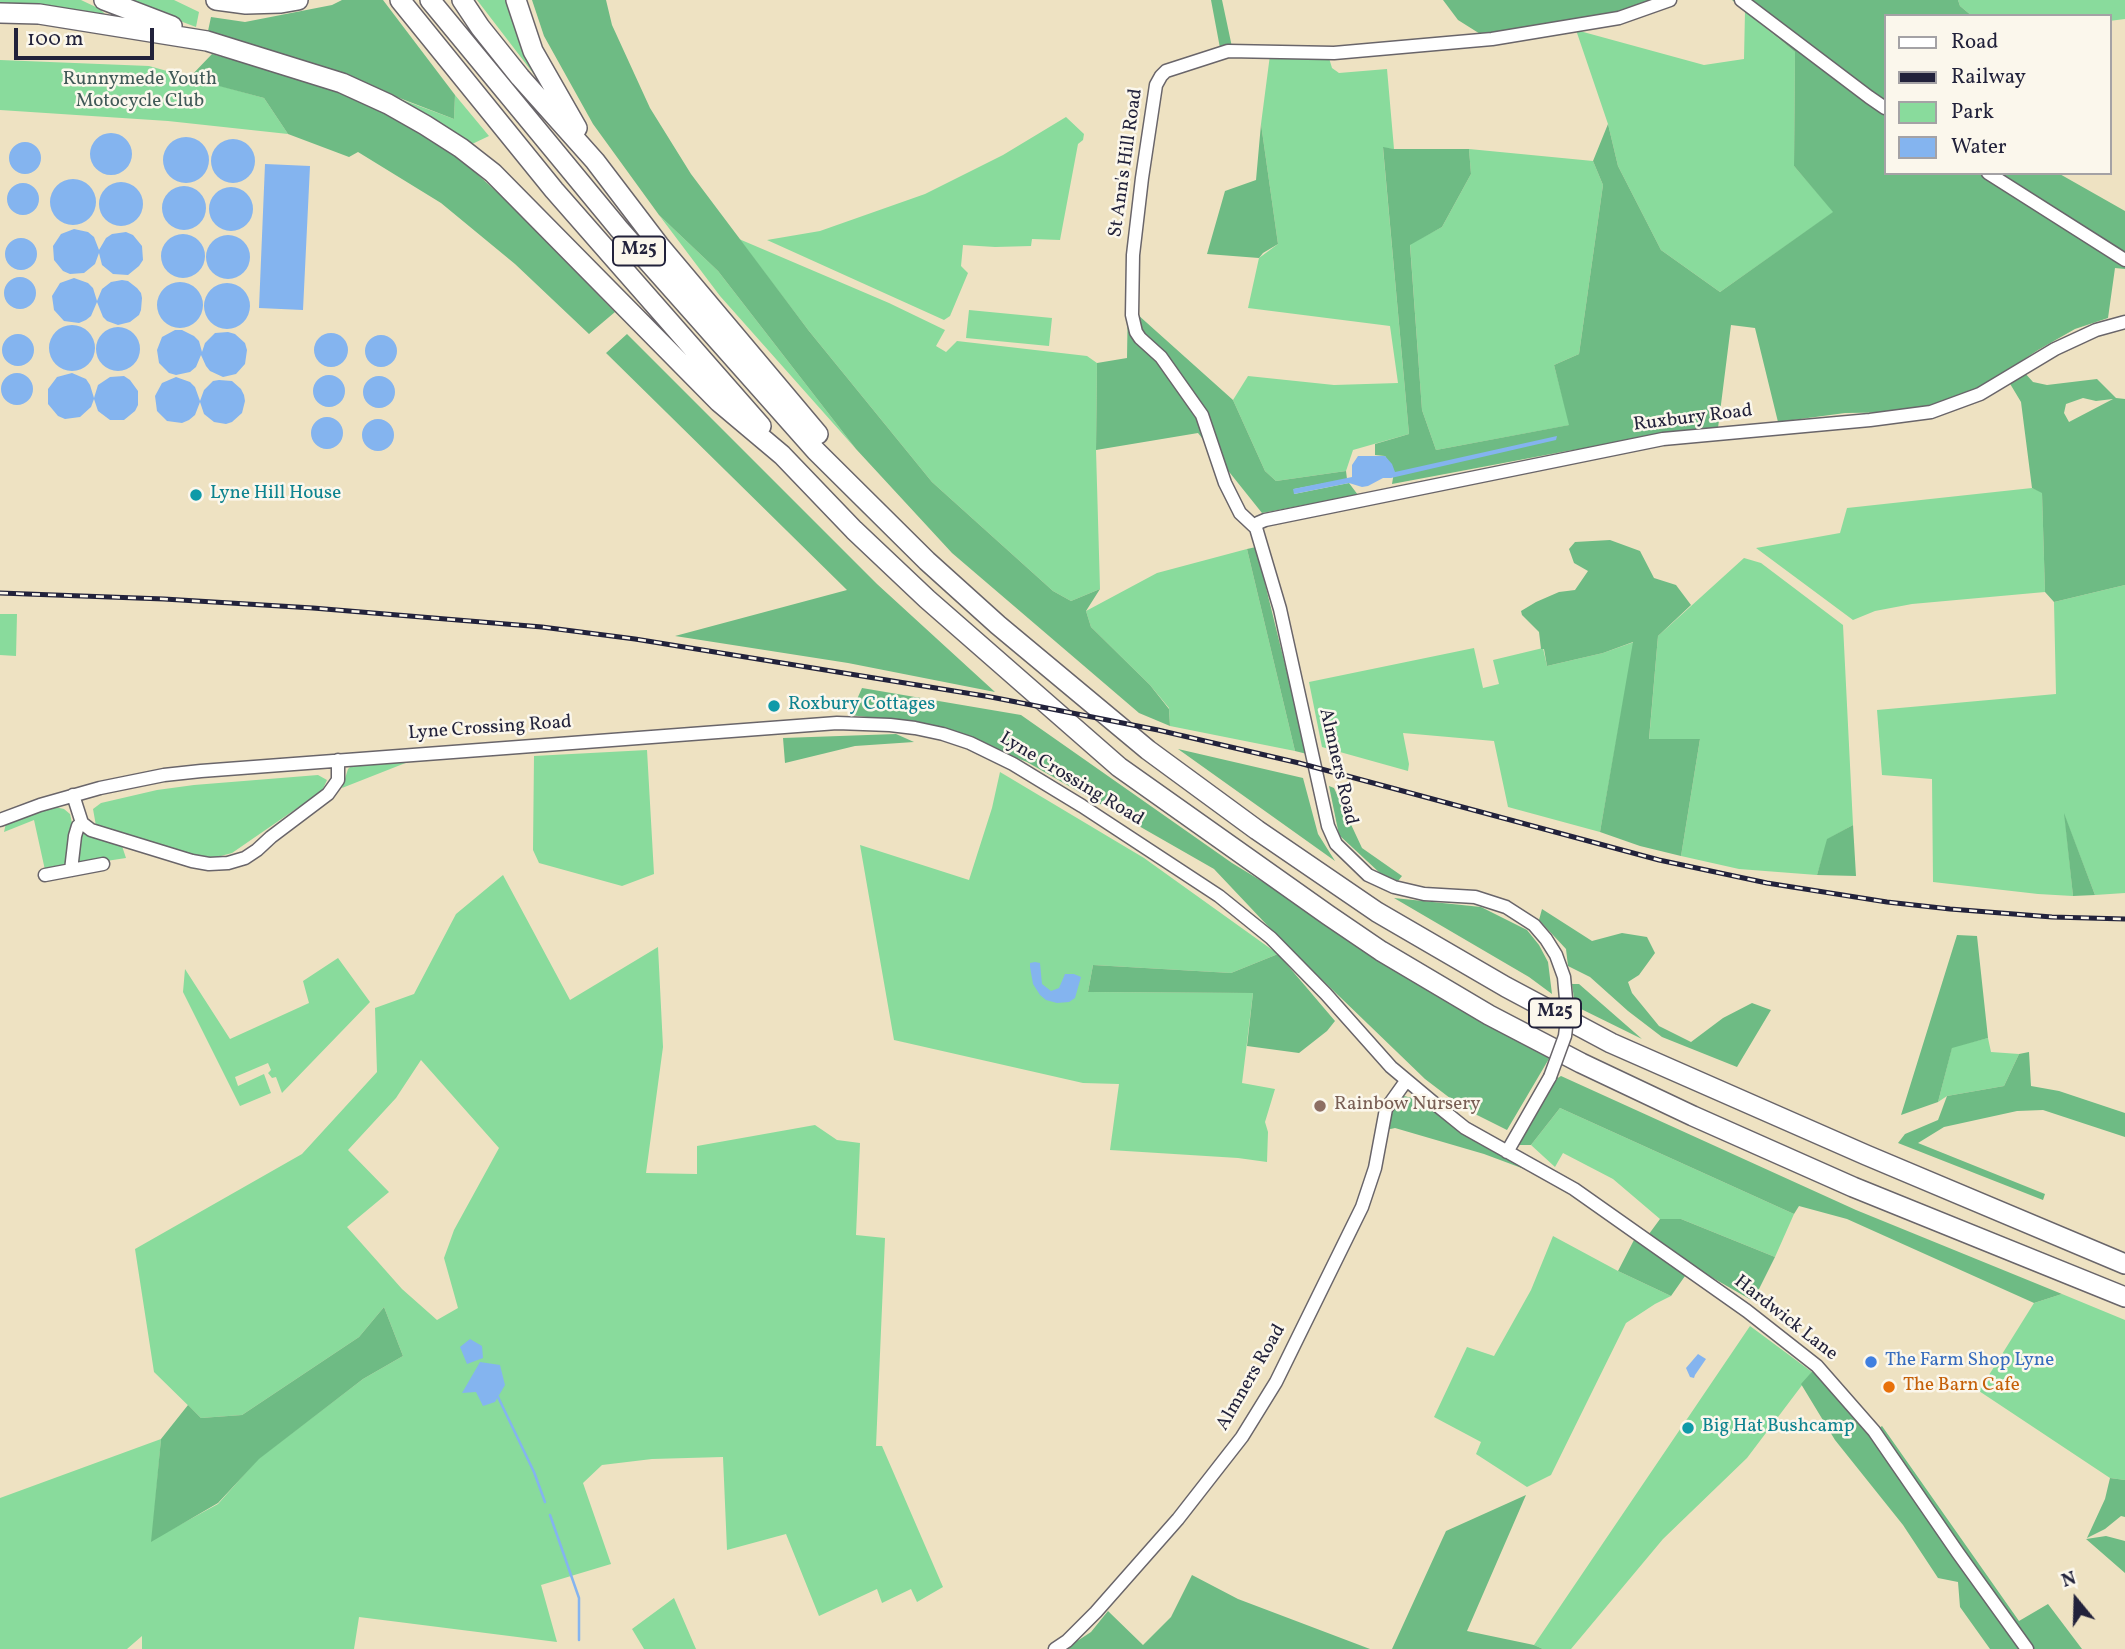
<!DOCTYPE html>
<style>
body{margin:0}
#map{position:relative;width:2125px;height:1649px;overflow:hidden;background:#eee2c2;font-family:Vollkorn,serif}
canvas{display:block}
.legend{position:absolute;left:1884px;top:14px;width:228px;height:161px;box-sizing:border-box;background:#fbf7ec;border:2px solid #a4a2a5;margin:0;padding:9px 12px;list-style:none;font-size:21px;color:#22223b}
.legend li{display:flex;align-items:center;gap:14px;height:35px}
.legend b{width:35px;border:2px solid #a4a2a5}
.north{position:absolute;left:2041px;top:1565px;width:70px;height:70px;-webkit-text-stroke:5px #fbf7ec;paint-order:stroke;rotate:341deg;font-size:19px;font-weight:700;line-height:28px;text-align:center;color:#22223b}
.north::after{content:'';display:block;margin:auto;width:24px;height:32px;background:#22223b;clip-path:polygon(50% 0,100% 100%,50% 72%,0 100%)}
.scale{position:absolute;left:14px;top:28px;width:140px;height:32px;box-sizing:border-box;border:4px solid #22223b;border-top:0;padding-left:9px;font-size:21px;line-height:24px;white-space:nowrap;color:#22223b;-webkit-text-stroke:5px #fbf7ec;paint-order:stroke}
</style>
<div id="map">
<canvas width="2125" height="1649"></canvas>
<ul class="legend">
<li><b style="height:9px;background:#fff"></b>Road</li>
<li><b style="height:9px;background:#22223b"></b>Railway</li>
<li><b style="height:19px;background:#89db9c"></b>Park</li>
<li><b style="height:19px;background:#84b4ef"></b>Water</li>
</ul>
<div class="north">N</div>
<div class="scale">100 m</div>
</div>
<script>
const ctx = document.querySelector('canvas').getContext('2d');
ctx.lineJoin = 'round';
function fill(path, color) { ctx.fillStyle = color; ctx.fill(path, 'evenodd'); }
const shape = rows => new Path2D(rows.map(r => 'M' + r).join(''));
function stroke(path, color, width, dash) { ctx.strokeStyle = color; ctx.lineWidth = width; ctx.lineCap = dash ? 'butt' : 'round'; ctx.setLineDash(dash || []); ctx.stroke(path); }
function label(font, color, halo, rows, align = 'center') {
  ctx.font = font + ' Vollkorn,serif'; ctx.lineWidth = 5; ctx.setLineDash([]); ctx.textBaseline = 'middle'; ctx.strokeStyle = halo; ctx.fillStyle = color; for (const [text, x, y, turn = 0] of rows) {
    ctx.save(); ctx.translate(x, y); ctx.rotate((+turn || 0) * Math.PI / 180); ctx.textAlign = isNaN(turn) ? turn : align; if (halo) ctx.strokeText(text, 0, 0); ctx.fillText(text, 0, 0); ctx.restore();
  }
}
const green = shape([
 [0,0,81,0,100,9,106,15,46,8,0,6],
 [124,0,174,0,199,12,196,27],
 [477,0,506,0,517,36,543,86],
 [1958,0,2125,0,2125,19,2109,21,2109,16,1972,16,1960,6],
 [1745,11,1795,52,1794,166,1834,212,1720,292,1661,250,1618,166,1608,124,1576,30,1704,65,1744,59],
 [1270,55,1329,58,1332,68,1339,73,1387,69,1394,149,1383,148,1409,434,1353,450,1346,471,1276,481,1265,471,1233,400,1248,376,1334,385,1398,383,1390,326,1248,308,1259,258,1278,244,1261,124],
 [0,60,149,66,264,98,288,134,168,121,0,110],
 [455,95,489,136,470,145,392,96,454,119],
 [1066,117,1084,134,1083,140,1078,144,1060,240,1032,239,1031,246,995,247,963,245,961,266,968,273,950,316,944,320,767,240,820,231,925,194,1003,155],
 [1469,149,1593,161,1603,185,1579,354,1554,365,1570,425,1436,450,1422,410,1410,244,1442,227,1471,174],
 [659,215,718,271,856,449,720,296],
 [739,239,889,303,945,330,936,346,946,352,957,341,1087,356,1097,363,1096,450,1100,589,1071,601,1053,591,932,482,809,331],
 [969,310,1052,318,1049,346,966,338],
 [2032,488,2042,492,2045,592,1912,604,1875,611,1853,620,1756,548,1840,533,1847,508],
 [1247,549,1295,751,1170,726,1169,708,1150,685,1091,627,1086,611,1157,573],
 [1744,558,1761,563,1843,625,1853,825,1828,839,1817,875,1739,869,1681,856,1700,739,1649,740,1658,636],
 [2125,585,2125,893,2095,895,2065,817,2073,896,2038,894,1933,882,1932,779,1882,775,1877,710,2056,694,2054,602],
 [0,614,17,614,16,656,0,655],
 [1634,642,1600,832,1508,807,1494,741,1403,733,1409,764,1408,771,1322,747,1309,682,1474,648,1483,688,1499,684,1493,660,1543,648,1547,666,1603,653],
 [647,750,654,874,622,886,539,863,533,850,534,756],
 [408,762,342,788,348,769,351,766],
 [1000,772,1144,858,1278,954,1231,973,1093,965,1088,992,1253,993,1242,1083,1275,1089,1265,1122,1268,1132,1267,1162,1238,1158,1110,1150,1119,1084,1083,1083,894,1040,860,845,969,880,992,808],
 [318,775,327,780,322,791,232,853,217,857,201,857,174,852,96,826,93,809,101,803,157,790,194,785],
 [55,807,64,809,70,814,72,823,66,862,62,868,45,870,34,820,4,832,6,823],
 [82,832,122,846,126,858,80,865,76,858],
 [503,875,570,1000,658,947,663,1047,646,1173,697,1174,697,1146,815,1125,837,1140,860,1143,856,1235,885,1238,876,1446,882,1446,943,1587,917,1602,911,1589,882,1603,877,1589,819,1616,786,1534,727,1550,723,1457,652,1459,602,1465,583,1483,611,1564,541,1585,557,1642,359,1617,354,1649,142,1649,142,1636,127,1649,0,1649,0,1498,161,1439,152,1540,218,1504,258,1459,363,1379,403,1356,384,1307,359,1337,242,1415,201,1418,154,1372,135,1249,302,1154,377,1072,375,1008,414,994,456,914],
 [421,1060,499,1148,454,1230,444,1258,458,1308,437,1320,402,1289,347,1227,389,1192,348,1150,396,1098],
 [338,958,370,1002,282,1093,276,1077,272,1078,268,1073,271,1070,268,1063,235,1077,238,1086,264,1074,271,1093,240,1106,183,992,185,969,230,1039,309,1003,303,981],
 [1988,1038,1991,1052,2019,1054,2004,1086,1947,1096,1938,1102,1952,1047],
 [1560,1108,1794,1214,1775,1257,1681,1219,1660,1219,1613,1179,1563,1153,1555,1167,1531,1145],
 [1553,1236,1618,1271,1671,1296,1655,1304,1626,1323,1551,1475,1527,1487,1476,1454,1481,1442,1434,1417,1467,1347,1494,1356,1531,1290],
 [2062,1294,2125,1320,2125,1480,2110,1478,1979,1391,2034,1303],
 [1750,1326,1812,1372,1747,1458,1663,1539,1571,1649,1543,1649,1534,1645],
 [674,1598,696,1649,644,1649,632,1629]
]);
const forest = shape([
 [342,0,383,0,455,95,454,119,298,59,208,31,211,17,245,22,332,5],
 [532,0,606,0,612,25,650,108,691,174,809,331,932,482,1053,591,1071,601,1100,589,1086,611,1091,627,1150,685,1169,709,1170,726,1139,713,952,553,856,449,718,271,659,215,593,124,544,36],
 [1211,0,1222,0,1232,47,1220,48],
 [1443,0,1652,0,1652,3,1618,14,1485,37,1458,20],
 [1732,0,1958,0,1960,6,1972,16,1885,16,1885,173,2058,173,2125,211,2125,269,2115,268,2108,318,2075,329,2038,350,1982,387,1914,412,1845,413,1778,422,1755,328,1731,325,1718,428,1567,451,1392,484,1394,472,1385,456,1375,455,1375,444,1409,434,1383,147,1394,149,1469,149,1471,174,1442,227,1410,245,1422,410,1436,450,1569,425,1554,365,1579,354,1603,185,1593,161,1608,124,1618,166,1661,250,1720,292,1833,212,1794,166,1795,52],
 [212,54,305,80,357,100,417,128,464,162,510,204,615,312,589,334,515,264,441,203,358,152,349,157,288,134,264,98,189,78],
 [1261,124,1278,244,1263,253,1259,258,1207,254,1225,191,1256,180],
 [1128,296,1137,314,1233,400,1265,471,1276,481,1346,471,1347,479,1294,489,1294,494,1349,483,1358,495,1262,513,1198,433,1096,450,1097,363,1127,358],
 [627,334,877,584,995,692,848,663,675,636,847,590,606,353],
 [2024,372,2033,382,2047,385,2097,379,2116,398,2125,399,2125,585,2054,602,2045,592,2042,493,2032,488,2021,402,2009,382],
 [2083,398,2096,401,2113,399,2069,422,2064,413,2066,404],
 [1610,540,1640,551,1654,578,1676,585,1691,605,1658,636,1649,739,1700,739,1681,856,1640,846,1600,832,1633,642,1603,653,1547,666,1544,649,1541,649,1539,632,1522,615,1521,611,1536,602,1559,592,1575,590,1588,571,1574,563,1569,549,1575,542],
 [1256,547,1307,754,1295,751,1247,549],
 [862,688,1021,715,1232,863,1550,1057,1507,1130,1463,1108,1425,1079,1283,942,1214,869,1027,762,934,725,850,715],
 [896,734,914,742,855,746,785,763,783,738],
 [1178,749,1303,778,1318,834,1335,861],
 [1329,786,1334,788,1362,848,1402,876,1398,881,1381,874,1339,835],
 [2064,813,2095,895,2073,896],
 [1853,825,1856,876,1817,875,1827,839],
 [1394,898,1481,907,1527,930,1539,945,1548,962,1552,994,1529,977],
 [1542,909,1592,941,1622,933,1647,937,1655,953,1639,975,1628,982,1632,993,1659,1026,1691,1042,1723,1018,1752,1003,1771,1010,1737,1067,1662,1037,1628,1011,1590,977,1568,966,1566,949,1539,920],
 [1957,935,1977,936,1988,1038,1952,1048,1938,1102,1901,1115],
 [1278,954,1335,1021,1327,1031,1299,1053,1247,1046,1253,993,1088,992,1093,965,1231,973],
 [1572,984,1579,984,1642,1039,1575,1006],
 [2029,1052,2031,1086,2059,1091,2125,1113,2125,1137,2043,1110,2017,1111,1944,1127,1918,1143,2045,1194,2043,1200,1898,1143,1905,1134,1938,1120,1947,1096,2004,1086,2019,1054],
 [1561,1076,1856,1210,2062,1294,2034,1303,1847,1219,1799,1206,1794,1214,1560,1108,1531,1145,1518,1145,1556,1079],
 [1404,1096,1416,1099,1455,1126,1517,1161,1527,1170,1484,1154,1395,1128,1386,1130,1395,1103],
 [1660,1219,1681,1219,1775,1257,1753,1301,1692,1266,1671,1296,1618,1271,1634,1240,1649,1234],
 [384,1307,403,1356,363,1379,259,1459,218,1503,151,1542,161,1439,188,1405,201,1418,242,1415,359,1337],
 [1817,1366,1875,1431,1882,1426,2019,1621,2048,1604,2082,1649,1990,1649,1960,1607,1958,1582,1938,1578,1903,1525,1835,1440,1801,1384],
 [2110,1478,2125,1480,2125,1517,2121,1516,2105,1529,2087,1538,2105,1499],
 [1526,1495,1467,1631,1534,1645,1543,1649,1392,1649,1446,1531],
 [2106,1536,2125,1541,2125,1573,2086,1539],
 [1192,1575,1238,1599,1370,1649,1065,1649,1091,1632,1108,1611,1143,1645,1171,1617]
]);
const water = shape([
 '90 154a21 21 0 1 1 42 0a21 21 0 1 1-42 0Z',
 '163 160a23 23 0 1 1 46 0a23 23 0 1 1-46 0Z',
 '211 161a22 22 0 1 1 44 0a22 22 0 1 1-44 0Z',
 '9 158a16 16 0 1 1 32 0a16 16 0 1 1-32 0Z',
 [265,164,310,166,303,310,259,308],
 '50 202a23 23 0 1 1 46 0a23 23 0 1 1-46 0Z',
 '99 204a22 22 0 1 1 44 0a22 22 0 1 1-44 0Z',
 '7 199a16 16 0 1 1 32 0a16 16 0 1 1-32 0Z',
 '162 208a22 22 0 1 1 44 0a22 22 0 1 1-44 0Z',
 '209 209a22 22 0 1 1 44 0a22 22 0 1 1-44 0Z',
 [74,229,88,232,94,237,99,250,106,238,112,234,126,232,133,235,142,246,143,260,139,266,128,275,113,274,102,265,99,253,95,264,84,273,70,274,63,271,54,260,53,246,61,234],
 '161 256a22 22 0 1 1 44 0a22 22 0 1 1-44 0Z',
 '206 257a22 22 0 1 1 44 0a22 22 0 1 1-44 0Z',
 '5 254a16 16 0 1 1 32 0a16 16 0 1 1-32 0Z',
 '4 293a16 16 0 1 1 32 0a16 16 0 1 1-32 0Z',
 [74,278,88,283,93,288,97,301,102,289,111,282,122,280,128,281,137,288,141,293,142,298,141,310,139,315,130,322,118,325,107,321,103,317,97,302,91,316,86,320,79,323,64,321,54,310,52,296,60,283],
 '157 305a23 23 0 1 1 46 0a23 23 0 1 1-46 0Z',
 '204 306a23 23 0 1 1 46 0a23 23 0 1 1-46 0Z',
 '49 348a23 23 0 1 1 46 0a23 23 0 1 1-46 0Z',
 '96 349a22 22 0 1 1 44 0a22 22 0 1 1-44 0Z',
 [175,330,182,330,194,336,199,341,202,352,205,343,215,333,228,332,235,334,245,343,247,350,245,364,236,374,223,377,210,371,206,366,201,355,196,367,190,372,176,375,169,373,159,363,157,350,162,337],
 '314 350a17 17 0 1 1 34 0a17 17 0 1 1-34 0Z',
 '2 350a16 16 0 1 1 32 0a16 16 0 1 1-32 0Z',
 '365 351a16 16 0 1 1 32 0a16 16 0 1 1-32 0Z',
 [72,373,86,379,90,385,94,398,98,385,110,377,124,376,130,380,138,391,138,405,135,411,124,420,110,420,98,411,94,399,91,407,80,417,65,419,58,416,48,404,48,389,57,377],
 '1 389a16 16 0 1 1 32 0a16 16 0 1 1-32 0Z',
 '313 391a16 16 0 1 1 32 0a16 16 0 1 1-32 0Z',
 '363 392a16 16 0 1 1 32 0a16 16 0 1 1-32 0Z',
 [176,377,190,382,195,387,200,401,204,390,213,381,219,380,232,381,241,389,244,395,245,401,242,413,232,422,226,424,214,422,204,414,200,402,195,415,189,420,182,423,167,421,157,411,155,396,162,383],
 '311 433a16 16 0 1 1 32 0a16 16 0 1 1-32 0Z',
 '362 435a16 16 0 1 1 32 0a16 16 0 1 1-32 0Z',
 [1557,436,1556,440,1391,478,1383,478,1368,486,1362,487,1349,483,1294,494,1293,489,1352,477,1352,465,1358,456,1385,456,1392,464,1395,472],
 [1035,962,1040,963,1042,984,1051,991,1059,988,1065,974,1074,974,1081,977,1075,998,1069,1002,1057,1003,1046,1000,1040,995,1033,984,1030,967,1030,963],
 [470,1339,482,1346,483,1358,467,1364,460,1347],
 [1698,1354,1706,1359,1695,1375,1694,1378,1690,1377,1686,1368],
 [480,1362,500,1365,505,1385,495,1402,483,1406,476,1392,462,1393]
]);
const stream = shape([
 [498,1397,534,1472,545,1502],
 [550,1515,579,1598,579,1640]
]);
const minor = shape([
 [1741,0,1869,97,1885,108],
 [1988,173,2125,260],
 [1256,528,1258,523,1265,520,1663,439,1870,420,1931,412,1980,394,2055,349,2096,330,2125,322],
 [73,795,82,823,91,830,192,861,209,864,228,863,245,858,257,850,271,837,328,794,338,780,338,760],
 [0,820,40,805,100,788,164,775,201,771,837,723,890,725,915,728,943,734,970,743,1013,764,1082,806,1219,896,1271,938,1326,994,1391,1067,1434,1103,1465,1128,1574,1189,1747,1311,1817,1366,1874,1431,1958,1553,2027,1649],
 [71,870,75,836,78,826,82,823],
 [45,875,103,864],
 [1566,999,1564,977,1556,955,1546,939,1534,925,1506,907,1475,897,1424,894,1394,887,1368,875,1336,844,1328,826,1280,609,1256,528,1240,513,1225,483,1202,415,1161,357,1140,338,1136,332,1132,315,1133,255,1142,178,1156,85,1161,76,1166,71,1228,51,1334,53,1492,39,1619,18,1670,0],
 [1507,1152,1550,1077],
 [1055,1649,1067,1641,1096,1612,1178,1519,1242,1437,1276,1382,1362,1207,1375,1168,1386,1109,1406,1081]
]);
const highway = shape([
 [104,0,172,26],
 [216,0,246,4,281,3,298,0],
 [400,0,554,190,761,426],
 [430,0,619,229,816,451,927,561,998,625,1148,750,1257,830,1377,912,1506,987,1611,1043,1866,1155,2125,1264],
 [462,0,480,27,520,77,595,161,659,245,818,434],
 [516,0,533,51,577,128],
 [0,13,39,14,207,41,342,83,388,104,425,125,461,148,493,173,719,402,782,455,854,530,927,599,1119,767,1328,915,1381,951,1489,1015,1581,1063,1693,1116,1853,1187,2125,1297]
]);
const rail = shape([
 [0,593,164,599,313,608,542,627,635,639,991,697,1158,730,1299,763,1659,860,1767,883,1887,902,1950,909,2052,917,2125,919]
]);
const minorBridge = shape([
 [1550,1077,1565,1036,1568,1011,1566,999]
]);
const markers = [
 [196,495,7,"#0f9aa8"],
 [774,706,7,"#0f9aa8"],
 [1320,1106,7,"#8d6e63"],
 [1871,1362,7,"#3f7fe0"],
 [1889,1387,7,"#e8710a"],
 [1688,1428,7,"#0f9aa8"]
];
const shields = [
 [639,251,52],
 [1555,1013,52]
];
const shieldNames = [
 ["M25",639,251],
 ["M25",1555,1013]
];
const parkNames = [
 ["Runnymede Youth",140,81],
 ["Motocycle Club",140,103]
];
const streetNames = [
 ["St Ann's Hill Road",1127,163,-82],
 ["Ruxbury Road",1693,419,-7],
 ["Lyne Crossing Road",490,729,-4],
 ["Almners Road",1337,767,77],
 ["Lyne Crossing Road",1071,780,31],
 ["Hardwick Lane",1785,1319,38],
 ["Almners Road",1252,1378,-60]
];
const cultureNames = [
 ["Lyne Hill House",210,495],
 ["Roxbury Cottages",788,706],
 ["Big Hat Bushcamp",1702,1428]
];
const educationNames = [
 ["Rainbow Nursery",1334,1106]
];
const shopNames = [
 ["The Farm Shop Lyne",1885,1362]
];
const foodNames = [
 ["The Barn Cafe",1903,1387]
];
fill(green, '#89db9c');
fill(forest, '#6ebb84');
fill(water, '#84b4ef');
stroke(stream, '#84b4ef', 2.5);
stroke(minor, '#69656a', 15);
stroke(highway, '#69656a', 22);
stroke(minor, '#fff', 12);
stroke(highway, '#fff', 19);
stroke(rail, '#22223b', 5);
stroke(rail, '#fbf7ec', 2.5, [8]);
stroke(minorBridge, '#69656a', 15, []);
stroke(minorBridge, '#fff', 12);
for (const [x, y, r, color] of markers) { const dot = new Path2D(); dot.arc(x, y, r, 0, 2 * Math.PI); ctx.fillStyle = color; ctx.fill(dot); stroke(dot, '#fbf7ec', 2.5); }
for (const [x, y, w] of shields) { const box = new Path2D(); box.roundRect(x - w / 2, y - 14.5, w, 29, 5); ctx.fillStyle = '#fbf7ec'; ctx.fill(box); stroke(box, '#22223b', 2); }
label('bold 18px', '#22223b', null, shieldNames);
label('19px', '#415a58', '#fbf7ec', parkNames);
label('19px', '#22223b', '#fbf7ec', streetNames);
label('19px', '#0d838f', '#fbf7ec', cultureNames, 'left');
label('19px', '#785e54', '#fbf7ec', educationNames, 'left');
label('19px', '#366cbe', '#fbf7ec', shopNames, 'left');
label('19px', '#c56008', '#fbf7ec', foodNames, 'left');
</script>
